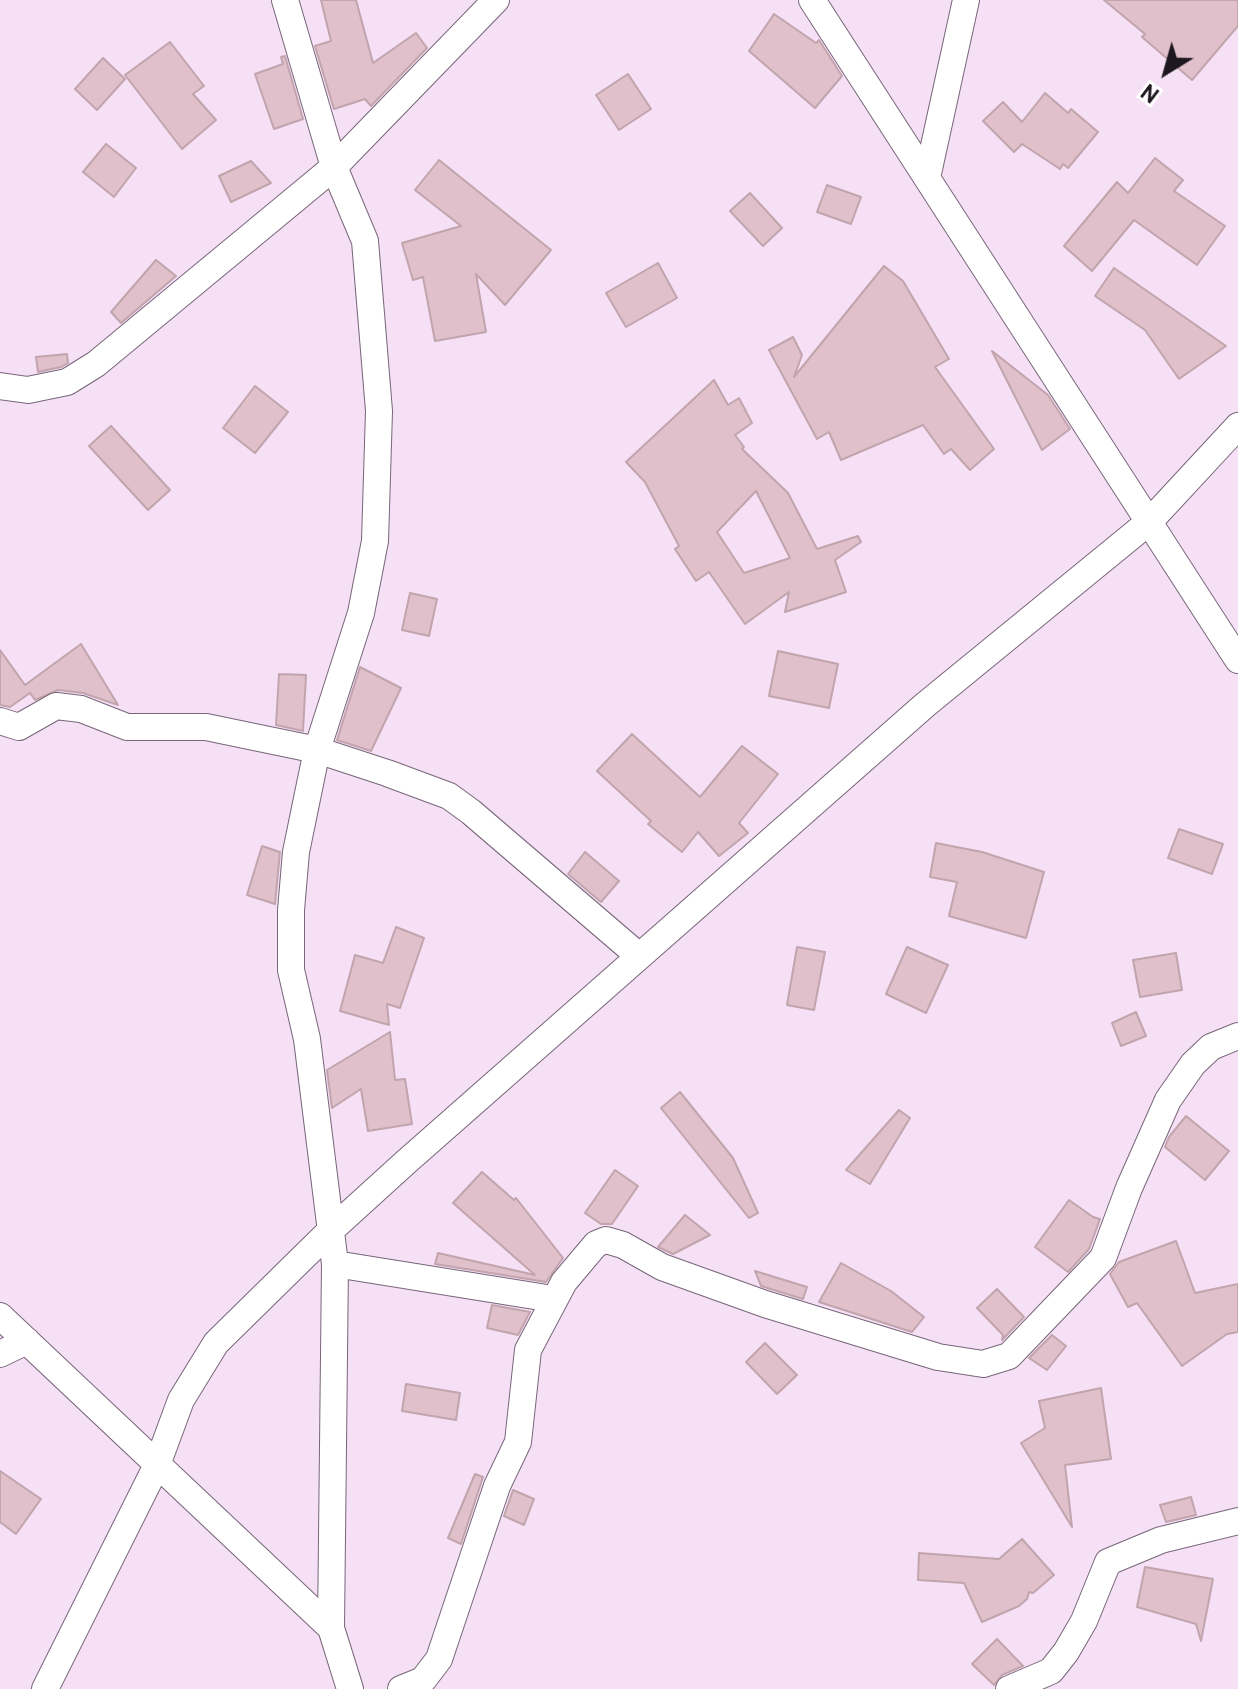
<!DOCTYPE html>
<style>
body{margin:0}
#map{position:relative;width:1238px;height:1689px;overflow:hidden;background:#f5e0f6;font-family:Overpass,sans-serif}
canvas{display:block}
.north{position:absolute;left:1126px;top:32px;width:80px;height:80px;-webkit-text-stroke:6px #fff;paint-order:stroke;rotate:217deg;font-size:22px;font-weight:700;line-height:32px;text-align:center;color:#1e171f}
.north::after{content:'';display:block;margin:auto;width:28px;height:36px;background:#1e171f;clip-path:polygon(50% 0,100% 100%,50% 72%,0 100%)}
</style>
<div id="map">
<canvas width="1238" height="1689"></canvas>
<div class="north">N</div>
</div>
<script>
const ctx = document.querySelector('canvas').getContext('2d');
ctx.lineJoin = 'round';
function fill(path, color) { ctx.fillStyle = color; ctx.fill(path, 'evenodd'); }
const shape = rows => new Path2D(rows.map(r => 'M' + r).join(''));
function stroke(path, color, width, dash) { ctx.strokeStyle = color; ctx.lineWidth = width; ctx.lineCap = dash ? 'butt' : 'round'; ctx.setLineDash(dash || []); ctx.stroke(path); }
const building = shape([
 [321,0,356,0,373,63,416,33,427,48,371,106,365,99,334,109,315,46,331,41,321,0],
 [1104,0,1238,0,1238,26,1192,80,1142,37,1145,34,1104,0],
 [774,14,816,43,819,40,842,76,815,108,749,51,774,14],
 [170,42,204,86,193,94,216,120,182,149,125,75,170,42],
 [285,56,303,119,274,129,255,74,283,64,281,57,285,56],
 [103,58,125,79,97,110,75,89,103,58],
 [628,74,651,109,619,130,596,95,628,74],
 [1045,93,1068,113,1071,109,1098,132,1068,168,1063,164,1060,169,1022,144,1014,152,983,121,1003,102,1022,122,1045,93],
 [106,144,136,168,114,197,83,172,106,144],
 [1155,158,1183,180,1174,191,1225,226,1197,265,1134,220,1092,271,1064,246,1117,182,1128,193,1155,158],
 [439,160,551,250,505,305,476,274,486,332,435,341,423,277,413,280,402,243,461,226,415,190,439,160],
 [251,161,271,183,231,202,219,176,251,161],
 [827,185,861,197,851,224,817,212,827,185],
 [750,193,782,228,763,246,730,211,750,193],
 [156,260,176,276,121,323,111,312,156,260],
 [658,263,677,298,626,327,606,293,658,263],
 [884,266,903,281,949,359,935,367,994,449,970,470,951,449,944,454,923,425,841,460,829,432,817,439,769,350,793,337,802,355,794,377,884,266],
 [1114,268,1226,346,1179,379,1145,330,1095,296,1114,268],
 [992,351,1048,395,1070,429,1042,450,992,351],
 [67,354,68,363,61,367,38,372,36,357,67,354],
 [714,380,728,405,739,398,752,423,735,435,744,447,742,449,788,493,817,549,858,536,861,542,835,560,846,592,785,612,789,592,745,624,709,572,696,581,675,549,679,546,645,482,626,462,714,380],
 [756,491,790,558,744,573,717,532,756,491],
 [255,386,288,412,255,453,223,428,255,386],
 [111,426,170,490,148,510,89,446,111,426],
 [410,593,437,599,429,636,402,630,410,593],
 [81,644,118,705,83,693,58,690,35,700,30,693,10,707,0,705,0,650,25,685,81,644],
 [778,651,838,664,829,708,769,696,778,651],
 [360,667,401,688,371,751,337,740,360,667],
 [279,674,306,675,303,731,276,725,279,674],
 [632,734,700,797,742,746,778,774,739,823,748,833,719,856,698,832,682,852,648,824,651,821,597,771,632,734],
 [1179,829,1223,844,1212,874,1168,858,1179,829],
 [936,843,982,852,1044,872,1026,938,949,916,957,882,930,877,936,843],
 [262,846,280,852,275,904,247,895,262,846],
 [585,852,619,881,601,902,568,874,585,852],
 [396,927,424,938,400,1008,387,1004,389,1025,340,1011,355,955,383,963,396,927],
 [797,947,825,952,814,1010,787,1005,797,947],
 [907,947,948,965,926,1013,886,994,907,947],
 [1176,953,1182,990,1140,997,1133,960,1176,953],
 [1136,1012,1146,1036,1121,1046,1112,1023,1136,1012],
 [390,1032,395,1080,405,1079,412,1124,368,1131,361,1089,332,1108,327,1070,390,1032],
 [680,1092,733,1158,758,1213,749,1218,661,1108,680,1092],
 [899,1110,910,1118,870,1184,846,1170,899,1110],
 [1186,1116,1229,1151,1205,1180,1165,1147,1169,1137,1186,1116],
 [615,1170,638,1186,612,1224,601,1224,585,1213,615,1170],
 [482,1172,514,1200,516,1198,563,1258,546,1282,435,1264,438,1253,535,1275,453,1203,482,1172],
 [1069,1200,1093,1217,1100,1219,1089,1249,1068,1272,1035,1247,1069,1200],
 [685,1215,710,1235,673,1254,658,1247,685,1215],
 [1176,1241,1195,1293,1238,1284,1238,1332,1227,1334,1182,1366,1137,1303,1128,1307,1110,1274,1119,1262,1176,1241],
 [841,1263,891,1291,924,1317,912,1332,819,1302,841,1263],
 [755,1271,807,1287,803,1299,761,1286,755,1271],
 [997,1289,1024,1317,1002,1340,1003,1335,977,1308,997,1289],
 [492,1305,530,1312,518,1335,487,1328,492,1305],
 [1052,1335,1066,1346,1047,1370,1029,1358,1052,1335],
 [765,1343,797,1375,777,1394,746,1362,765,1343],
 [406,1384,460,1393,456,1420,402,1411,406,1384],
 [1101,1388,1111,1459,1065,1465,1072,1527,1021,1443,1045,1428,1039,1401,1101,1388],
 [0,1471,41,1499,16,1534,0,1522,0,1471],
 [475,1474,483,1477,461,1544,448,1538,475,1474],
 [513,1490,534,1499,524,1525,504,1516,513,1490],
 [1191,1497,1196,1515,1166,1522,1160,1505,1191,1497],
 [1022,1539,1054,1575,1033,1593,1029,1592,1027,1599,1019,1606,982,1622,964,1583,918,1580,919,1553,999,1559,1022,1539],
 [1145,1567,1213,1579,1201,1641,1196,1624,1137,1607,1145,1567],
 [997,1639,1023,1666,1002,1675,994,1685,972,1664,997,1639]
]);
const street = shape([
 [285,0,334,167,365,241,379,411,375,541,361,613,317,750,296,852,291,910,291,970,307,1039,335,1264,331,1628,350,1689],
 [812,0,1238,660],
 [927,178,966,0],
 [0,386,28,390,67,382,96,364,334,167,496,0],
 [0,721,19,727,56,706,81,709,127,727,206,727,317,750,387,773,449,796,471,812,639,956],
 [335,1264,553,1299],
 [0,1316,331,1628],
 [0,1354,27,1341],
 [45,1689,157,1465,181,1400,216,1343,329,1232,406,1162,925,705,1150,521,1238,426],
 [401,1689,423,1680,439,1659,497,1486,518,1442,528,1350,564,1282,596,1244,606,1240,623,1245,662,1267,765,1304,938,1357,983,1364,1009,1356,1103,1258,1129,1188,1168,1100,1193,1064,1211,1047,1238,1036],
 [1009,1689,1051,1671,1066,1652,1084,1621,1108,1562,1161,1540,1238,1521]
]);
fill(building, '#e0c1cb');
stroke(building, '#c2a4ad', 2);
stroke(street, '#786679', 28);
stroke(street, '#fff', 26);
</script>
